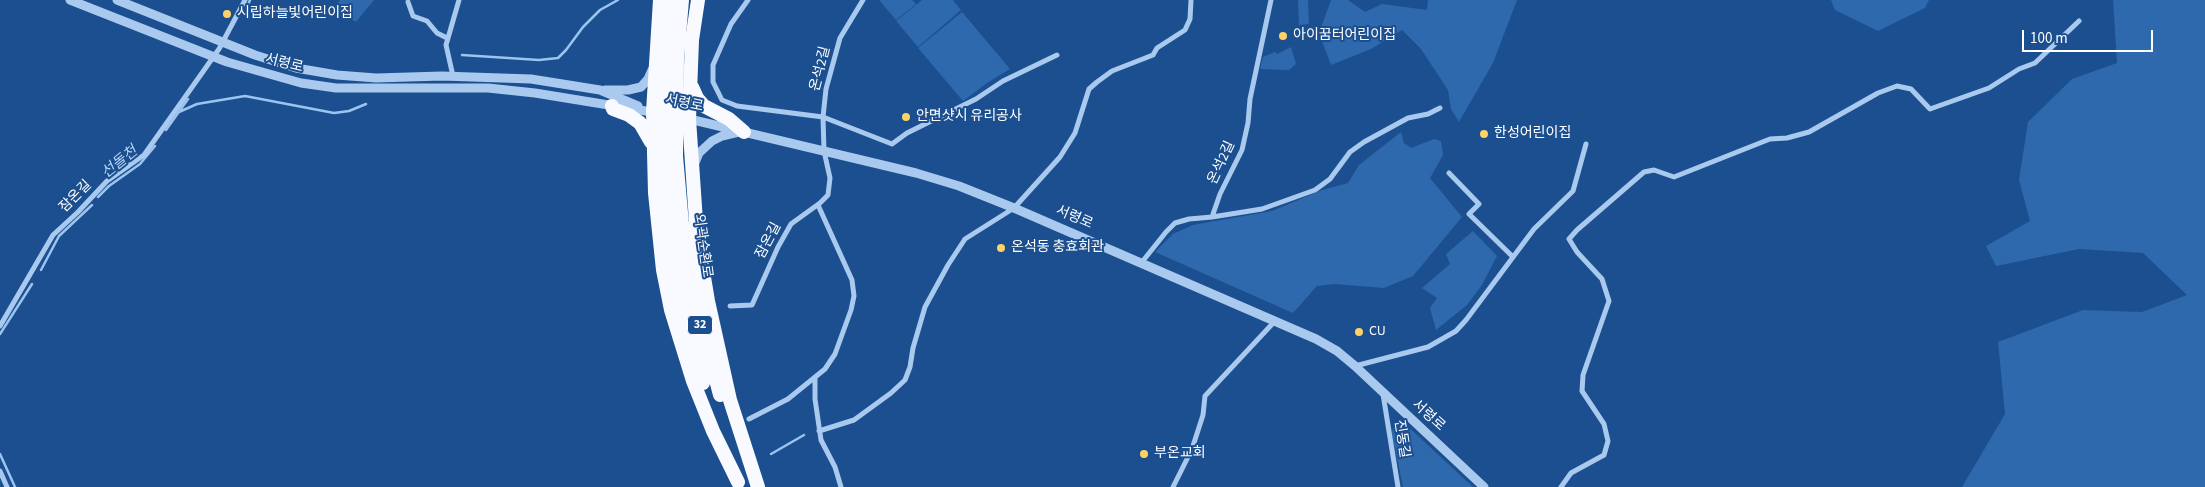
<!DOCTYPE html>
<meta charset="utf-8">
<style>
body{margin:0}
#map{position:relative;width:2205px;height:487px;overflow:hidden;background:#1b4f8f;font-family:"Source Sans 3",sans-serif}
canvas{display:block}
.scale{position:absolute;left:2022px;top:30px;width:131px;height:22px;box-sizing:border-box;border:2px solid #fff;border-top:0;padding-left:6px;font-size:15px;line-height:18px;white-space:nowrap;color:#fff;-webkit-text-stroke:4px #1b4f8f;paint-order:stroke}
</style>
<div id="map">
<canvas width="2205" height="487"></canvas>
<div class="scale">100 m</div>
</div>
<script>
const ctx = document.querySelector('canvas').getContext('2d');
ctx.lineJoin = 'round';
function fill(path, color) { ctx.fillStyle = color; ctx.fill(path, 'evenodd'); }
const shape = rows => new Path2D(rows.map(r => 'M' + r).join(''));
function stroke(path, color, width, dash) { ctx.strokeStyle = color; ctx.lineWidth = width; ctx.lineCap = dash ? 'butt' : 'round'; ctx.setLineDash(dash || []); ctx.stroke(path); }
function label(font, color, halo, rows, align = 'center') {
  ctx.font = font + ' "Source Sans 3","Noto Sans KR",sans-serif'; ctx.lineWidth = 4; ctx.setLineDash([]); ctx.textBaseline = 'middle'; ctx.strokeStyle = halo; ctx.fillStyle = color; for (const [text, x, y, turn = 0] of rows) {
    ctx.save(); ctx.translate(x, y); ctx.rotate((+turn || 0) * Math.PI / 180); ctx.textAlign = isNaN(turn) ? turn : align; if (halo) ctx.strokeText(text, 0, 0); ctx.fillText(text, 0, 0); ctx.restore();
  }
}
const green = shape([
 [340,0,374,0,356,22,334,9],
 [879,0,912,0,916,4,896,20],
 [922,0,953,0,961,10,918,47,896,21],
 [1298,0,1308,0,1309,24,1299,25],
 [1331,0,1348,0,1365,12,1382,4,1427,10,1428,0,1517,0,1493,63,1459,122,1451,109,1448,90,1421,49,1402,30,1371,49,1331,65,1319,33],
 [1831,0,1929,0,1925,8,1878,31,1835,10],
 [2113,0,2205,0,2205,487,1962,487,2005,414,1998,342,2083,310,2142,312,2187,295,2143,253,2079,249,1996,266,1986,246,2030,221,2019,180,2028,122,2072,79,2117,63],
 [962,12,1010,69,987,83,963,101,918,48],
 [1291,47,1296,64,1289,70,1260,69,1263,57,1275,52,1277,54],
 [1401,132,1404,143,1411,148,1434,139,1441,141,1443,155,1430,178,1462,217,1413,276,1384,288,1334,284,1317,286,1293,313,1155,252,1173,234,1193,225,1272,211,1322,190,1348,183,1359,165],
 [1473,231,1497,256,1482,285,1467,305,1436,330,1430,308,1437,298,1422,288,1450,264,1446,254],
 [1403,422,1473,487,1403,487,1392,433,1394,424]
]);
const stream = shape([
 [246,10,250,0],
 [462,55,539,60,558,58,566,50,583,27,600,10,618,0],
 [179,112,197,104,245,96,334,113,349,111,366,104],
 [166,130,188,99],
 [98,197,109,186,140,164,155,146],
 [41,270,59,236,92,205],
 [0,334,32,284],
 [0,454,15,487],
 [771,454,804,435]
]);
const minor = shape([
 [748,0,731,24,713,65,713,82,722,100,737,106,823,117,892,144,907,133,976,99,1003,81,1057,55],
 [408,2,413,16,427,21,437,33,447,38],
 [453,76,446,45,459,0],
 [1449,173,1479,204,1469,214,1513,257],
 [1212,217,1262,209,1315,190,1330,179,1350,152,1364,142,1408,118,1428,114,1440,108],
 [1142,262,1166,232,1175,223,1189,219,1212,217,1220,194,1242,150,1248,123,1250,99,1271,0],
 [730,306,752,305,778,247,791,224,820,203,828,195,830,178,824,151,823,117,826,89,840,38,863,0],
 [0,326,53,235,78,212,107,181,144,155,219,49,245,0],
 [1355,366,1428,347,1456,331,1466,320,1534,229,1573,191,1586,144],
 [815,378,815,399,821,440,835,467,841,487],
 [1383,394,1398,487],
 [749,419,788,399,825,369,835,354,851,310,854,296,852,280,818,205],
 [819,431,854,420,891,393,905,380,910,367,913,348,925,307,948,265,965,239,1014,208,1060,157,1075,133,1089,89,1097,82,1112,71,1153,55,1157,48,1185,30,1190,19,1191,0],
 [0,471,7,487],
 [1173,487,1192,449,1203,415,1205,396,1275,321],
 [1561,487,1571,473,1604,455,1608,441,1604,424,1582,391,1583,375,1609,301,1602,279,1577,252,1569,239,1577,230,1644,172,1654,170,1674,177,1770,139,1787,138,1809,132,1878,93,1897,86,1911,89,1930,109,1989,88,2019,69,2035,63,2079,21]
]);
const tertiary = shape([
 [70,0,227,62,301,83,336,88,488,88,535,93,658,113],
 [117,0,255,55,296,68,337,75,376,78,442,76,531,79,600,90,638,106],
 [605,90,628,90,641,87,648,79,652,70],
 [685,118,916,173,959,186,1014,208,1316,339,1337,351,1355,366,1484,487],
 [694,165,699,153,712,141,722,136,739,132]
]);
const trunk = shape([
 [660,0,653,112,655,193,663,270,671,310,693,381,713,431,738,482],
 [698,0,692,40,689,119,697,236,708,301,730,400,758,487],
 [692,87,697,98,704,106,729,119,744,132],
 [612,106,613,109,629,115,640,123,651,142],
 [665,156,669,218,675,261,685,313,703,383],
 [676,156,682,224,693,291,720,395]
]);
const trunkBridge = shape([
 [665,156,664,81,671,0],
 [676,156,677,60,682,0]
]);
const markers = [
 [227,14,5,"#ffd166"],
 [1283,36,5,"#ffd166"],
 [906,117,5,"#ffd166"],
 [1484,134,5,"#ffd166"],
 [1001,248,5,"#ffd166"],
 [1359,332,5,"#ffd166"],
 [1144,454,5,"#ffd166"]
];
const shields = [
 [700,325,25]
];
const shieldNames = [
 ["32",700,325]
];
const poiNames = [
 ["시립하늘빛어린이집",237,14],
 ["아이꿈터어린이집",1293,36],
 ["안면샷시 유리공사",916,117],
 ["한성어린이집",1494,134],
 ["온석동 충효회관",1011,248],
 ["CU",1369,332],
 ["부온교회",1154,454]
];
const streetNames = [
 ["서령로",284,64,14],
 ["온석2길",821,69,-76],
 ["서령로",684,104,12],
 ["온석2길",1222,163,-65],
 ["잠온길",76,197,-45],
 ["서령로",1074,218,23],
 ["잠온길",769,241,-62],
 ["외곽순환로",702,246,82],
 ["서령로",1428,416,42],
 ["진동길",1401,439,81]
];
const waterNames = [
 ["선돌천",120,163,-39]
];
fill(green, '#2e69ad');
stroke(stream, '#9cc4f0', 2.5);
stroke(minor, '#a9c9ee', 5);
stroke(tertiary, '#a9c9ee', 9);
stroke(trunk, '#f8faff', 14);
stroke(trunkBridge, '#f8faff', 14);
for (const [x, y, r, color] of markers) { const dot = new Path2D(); dot.arc(x, y, r, 0, 2 * Math.PI); ctx.fillStyle = color; ctx.fill(dot); stroke(dot, '#1b4f8f', 2); }
for (const [x, y, w] of shields) { const box = new Path2D(); box.roundRect(x - w / 2, y - 9.5, w, 19, 4); ctx.fillStyle = '#1b4f8f'; ctx.fill(box); stroke(box, '#fff', 1); }
label('bold 12px', '#fff', null, shieldNames);
label('14px', '#fff', '#1b4f8f', poiNames, 'left');
label('14px', '#fff', '#1b4f8f', streetNames);
label('italic 15px', '#b5d3f5', '#1b4f8f', waterNames);
</script>
